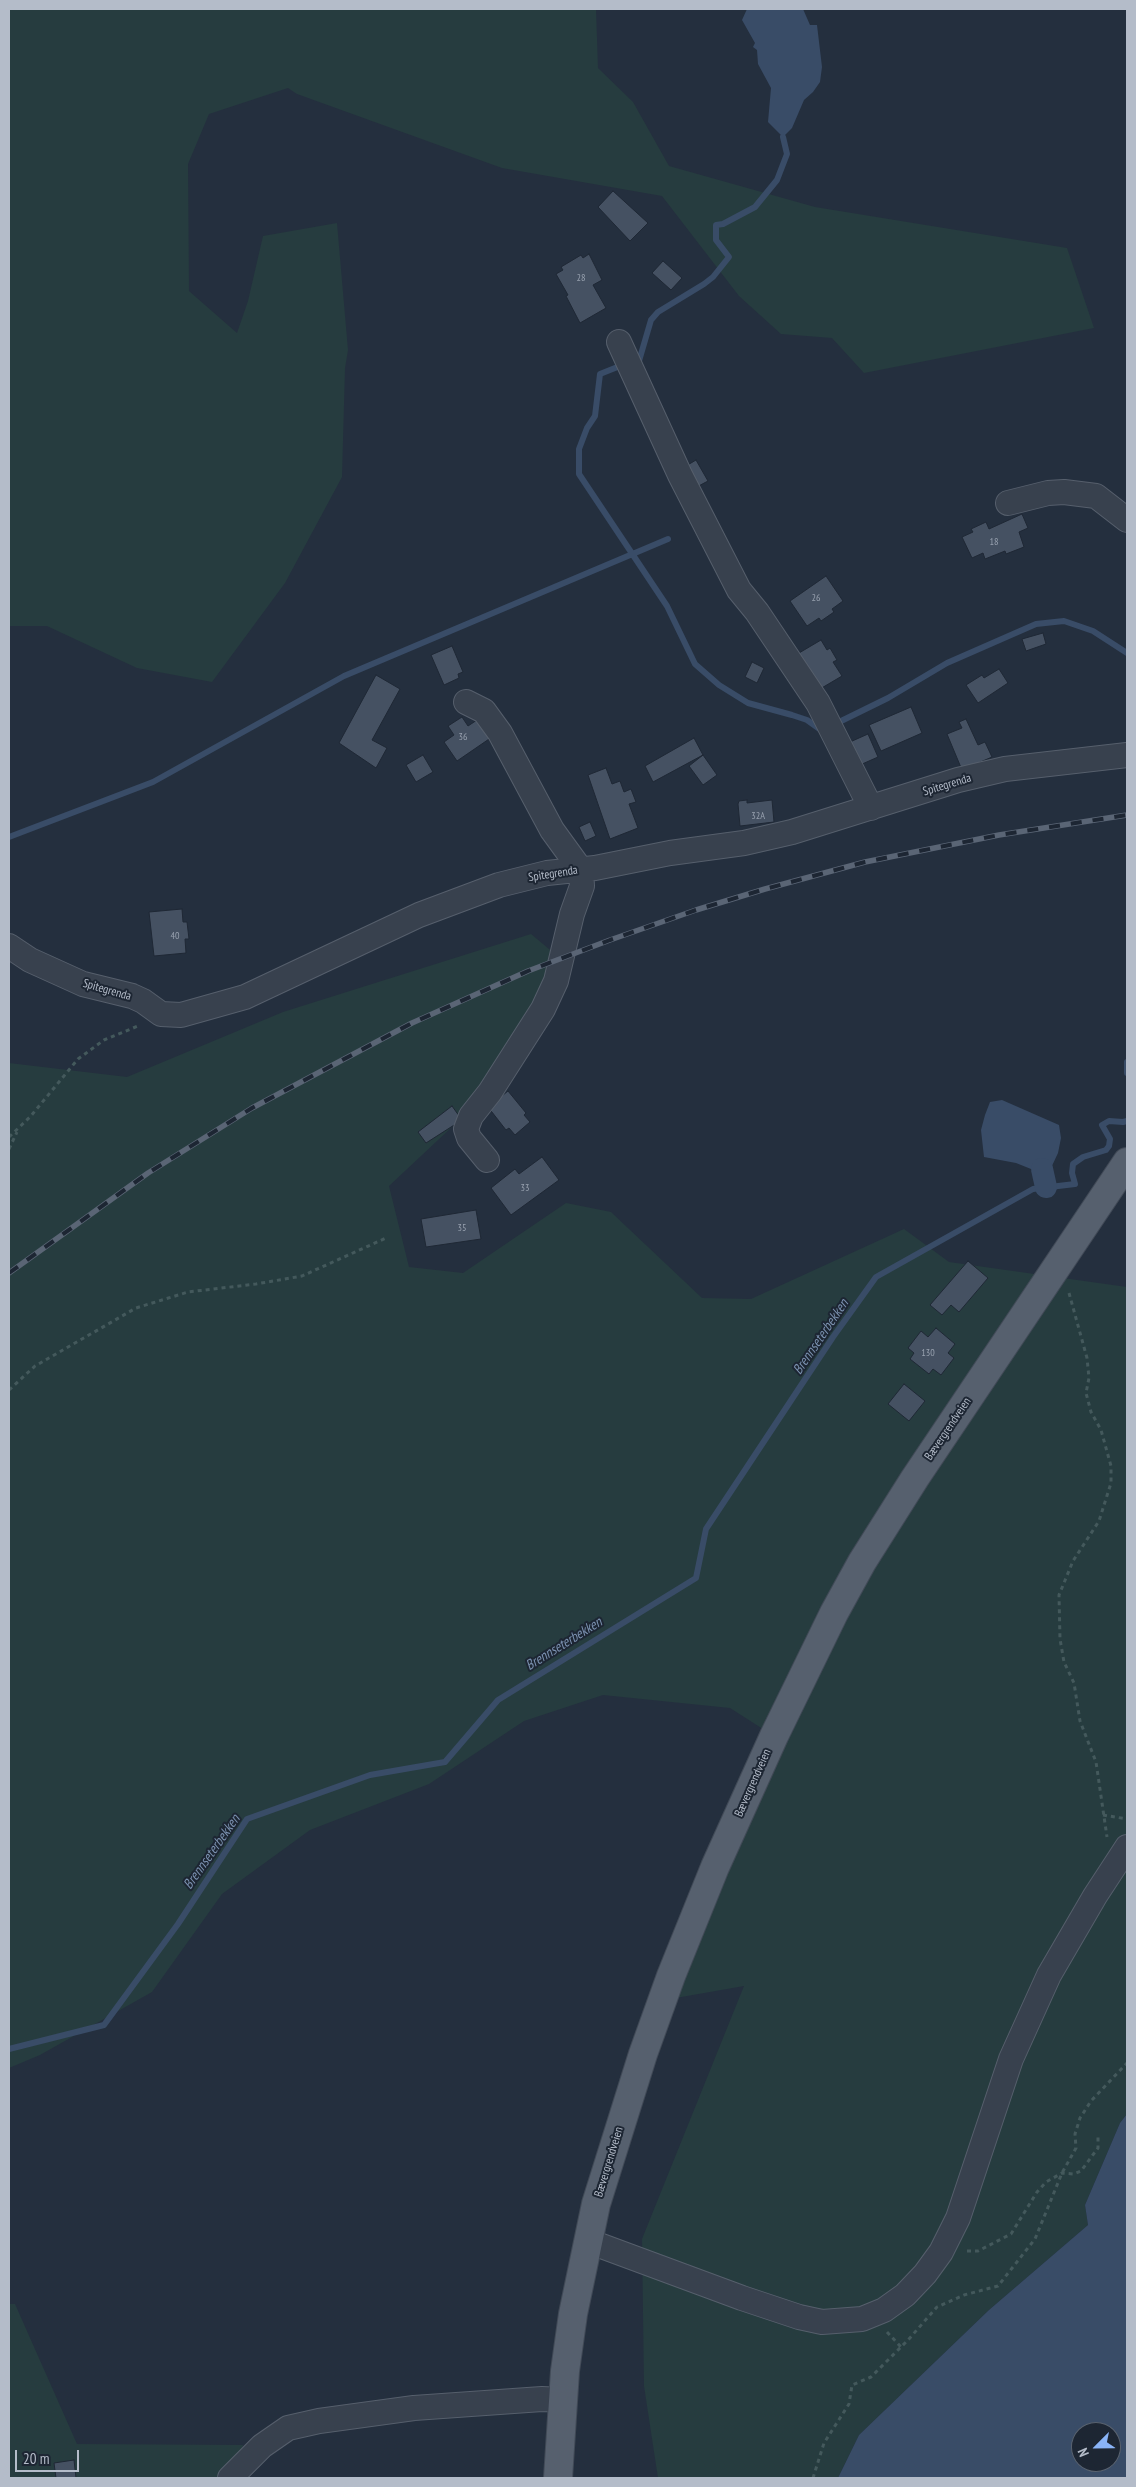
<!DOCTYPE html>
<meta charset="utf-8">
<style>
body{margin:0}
#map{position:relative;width:1136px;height:2487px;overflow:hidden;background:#242f3e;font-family:"PT Sans Narrow",sans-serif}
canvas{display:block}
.frame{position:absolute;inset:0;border:10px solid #b4bcc9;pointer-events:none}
.north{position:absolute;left:1071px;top:2422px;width:50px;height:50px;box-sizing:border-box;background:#1d2633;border:1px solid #59626f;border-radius:50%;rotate:247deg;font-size:14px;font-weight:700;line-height:20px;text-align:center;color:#b4bcc9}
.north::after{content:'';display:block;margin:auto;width:18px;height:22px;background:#8ab4f8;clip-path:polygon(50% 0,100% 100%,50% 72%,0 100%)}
.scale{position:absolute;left:15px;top:2450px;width:64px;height:22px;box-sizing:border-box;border:2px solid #b4bcc9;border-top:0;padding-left:6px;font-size:15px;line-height:18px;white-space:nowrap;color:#b4bcc9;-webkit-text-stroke:4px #1d2633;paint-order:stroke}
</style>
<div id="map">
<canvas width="1136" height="2487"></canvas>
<div class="frame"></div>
<div class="north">N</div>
<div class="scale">20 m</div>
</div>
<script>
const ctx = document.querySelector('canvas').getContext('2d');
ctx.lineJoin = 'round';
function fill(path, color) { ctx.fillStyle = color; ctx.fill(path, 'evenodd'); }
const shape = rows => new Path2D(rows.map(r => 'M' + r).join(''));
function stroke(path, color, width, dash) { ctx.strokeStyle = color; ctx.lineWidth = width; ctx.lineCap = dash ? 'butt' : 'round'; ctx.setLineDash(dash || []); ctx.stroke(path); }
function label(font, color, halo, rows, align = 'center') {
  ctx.font = font + ' "PT Sans Narrow",sans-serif'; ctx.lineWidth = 4; ctx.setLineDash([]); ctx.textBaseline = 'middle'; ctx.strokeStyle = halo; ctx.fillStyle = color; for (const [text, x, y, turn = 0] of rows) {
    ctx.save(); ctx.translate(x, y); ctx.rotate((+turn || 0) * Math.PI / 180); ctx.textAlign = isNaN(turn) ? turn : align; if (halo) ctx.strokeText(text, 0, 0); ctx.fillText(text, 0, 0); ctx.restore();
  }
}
const green = shape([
 [9,9,596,9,598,68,633,102,669,166,815,207,1067,248,1094,328,864,373,832,338,781,334,739,296,662,196,502,168,297,94,288,88,209,114,188,164,189,291,237,333,248,301,263,236,337,223,348,350,345,368,342,477,285,583,212,682,137,668,47,626,9,626],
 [531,934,567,964,469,1111,389,1186,409,1267,463,1273,566,1203,611,1212,702,1298,751,1299,904,1229,949,1262,1127,1287,1127,2114,1120,2123,1085,2205,1088,2225,989,2310,859,2435,838,2478,658,2478,644,2386,642,2239,744,1986,670,1999,766,1731,730,1708,603,1695,524,1721,429,1784,310,1830,222,1894,152,1992,40,2055,9,2068,9,1063,127,1077,283,1012],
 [9,2304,15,2304,77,2444,243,2445,239,2478,9,2478]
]);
const water = shape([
 [747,9,803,9,810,25,817,25,822,67,820,82,813,92,804,100,792,128,783,137,768,122,771,88,758,64,757,50,753,47,755,43,742,20],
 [1002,1100,1059,1125,1061,1138,1058,1153,1051,1168,1036,1171,1016,1163,984,1157,981,1130,985,1115,990,1102],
 [1127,2114,1127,2478,838,2478,859,2435,989,2310,1088,2225,1085,2205,1120,2123],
 [1081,2432,1111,2432,1111,2462,1081,2462]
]);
const stream = shape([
 [635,362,639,361,651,320,658,312,704,284,713,277,729,257,716,240,716,225,723,224,755,207,777,180,787,154,783,137],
 [625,364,600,374,595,416,587,428,579,449,579,474,667,606,695,664,719,685,748,703,792,715,807,720,821,730,823,729],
 [833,725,888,698,947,663,1036,624,1064,621,1093,631,1127,653],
 [9,837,153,782,344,676,668,539],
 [1127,1062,1127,1073],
 [9,2049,104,2025,178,1924,247,1819,370,1775,445,1762,498,1700,696,1578,706,1529,833,1337,876,1277,1033,1189,1075,1184,1072,1173,1073,1164,1083,1157,1106,1150,1109,1146,1110,1139,1102,1125,1109,1121,1123,1122,1127,1121]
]);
const canal = shape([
 [1042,1169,1046,1187]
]);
const building = shape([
 [613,191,648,223,630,241,598,207,613,191],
 [589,254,602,280,593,285,606,308,580,323,566,296,568,295,556,274,563,270,561,267,581,255,583,258,589,254],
 [663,261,682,278,671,290,652,273,663,261],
 [696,460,708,481,693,489,681,469,696,460],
 [1022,514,1028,528,1019,532,1024,547,1006,554,1005,551,985,559,983,553,972,558,962,537,973,532,971,529,986,522,989,529,1022,514],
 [826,576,843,601,832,609,834,612,821,621,819,618,807,626,790,601,826,576],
 [1043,633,1046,644,1026,651,1022,639,1043,633],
 [821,640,827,650,830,648,837,660,833,662,842,676,820,689,799,653,821,640],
 [452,646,463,672,458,674,459,678,444,685,431,655,452,646],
 [752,662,764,668,757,683,745,677,752,662],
 [999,669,1008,683,978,703,966,685,982,675,984,678,999,669],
 [376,675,400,689,372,740,387,748,376,768,339,743,376,675],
 [911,707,922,733,881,751,869,725,911,707],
 [462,717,468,726,480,718,492,737,457,761,444,742,454,735,448,726,462,717],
 [966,719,978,745,985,742,992,757,962,770,947,734,962,728,959,722,966,719],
 [868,734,878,757,860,765,850,742,868,734],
 [694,738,703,755,653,782,645,766,694,738],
 [423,755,433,772,416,782,406,765,423,755],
 [703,755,717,775,703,785,689,766,703,755],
 [606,768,612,784,620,781,624,792,631,789,636,802,629,804,638,828,610,839,588,775,606,768],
 [747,800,747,803,772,800,774,822,740,826,738,804,739,801,747,800],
 [590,822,596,836,585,841,579,827,590,822],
 [182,909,183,922,187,922,189,939,185,939,186,953,154,956,149,912,182,909],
 [508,1091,526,1113,524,1115,530,1122,515,1135,509,1128,506,1130,488,1107,508,1091],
 [452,1106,462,1120,426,1143,418,1132,452,1106],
 [542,1157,559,1180,511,1215,491,1188,515,1169,519,1174,542,1157],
 [476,1210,481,1239,426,1247,421,1219,476,1210],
 [968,1261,988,1278,959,1312,951,1305,942,1315,930,1305,968,1261],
 [936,1328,955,1344,948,1353,954,1358,941,1375,933,1369,929,1374,910,1359,914,1353,908,1348,921,1331,928,1337,936,1328],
 [904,1384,925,1401,909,1421,888,1404,904,1384],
 [74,2460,76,2478,56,2478,54,2463,74,2460]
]);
const path = shape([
 [9,1137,30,1117,78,1059,104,1040,138,1026],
 [9,1149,17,1132],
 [1069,1293,1087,1358,1089,1378,1086,1393,1091,1412,1101,1430,1111,1466,1111,1483,1099,1521,1073,1561,1059,1595,1060,1639,1064,1662,1074,1683,1080,1721,1096,1762,1107,1837],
 [9,1390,35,1366,136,1308,188,1292,256,1284,302,1276,386,1238],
 [1103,1815,1127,1819],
 [967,2251,978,2251,1011,2234,1037,2192,1046,2182,1062,2173,1074,2174,1081,2171,1098,2148,1098,2134],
 [887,2332,901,2347],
 [813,2478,824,2443,849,2404,852,2385,871,2377,908,2340,937,2307,964,2295,998,2286,1035,2239,1062,2173,1076,2148,1075,2134,1080,2118,1091,2101,1127,2063]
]);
const minor = shape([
 [619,342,680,475,739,590,757,612,818,703,871,808],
 [1008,503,1048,493,1064,492,1096,496,1127,520],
 [466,702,484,711,500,733,552,830,581,870,582,886,572,914,556,981,543,1009,490,1092,471,1116,466,1129,469,1138,487,1160],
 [9,946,30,960,83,984,132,996,143,1001,161,1014,181,1015,245,997,419,915,499,885,547,873,595,868,670,853,744,843,792,832,958,780,1005,769,1127,755],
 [588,2241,742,2298,799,2317,822,2322,862,2319,884,2310,905,2295,925,2274,941,2252,958,2218,1011,2059,1049,1975,1095,1896,1127,1847],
 [230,2478,262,2446,288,2428,319,2421,414,2408,542,2399,563,2400]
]);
const major = shape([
 [558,2478,565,2371,573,2314,596,2204,643,2054,671,1976,715,1867,774,1736,834,1613,862,1562,915,1478,1127,1162]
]);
const rail = shape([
 [9,1273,148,1173,252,1108,412,1023,528,971,610,940,696,910,765,889,865,862,999,835,1127,815]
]);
const numberNames = [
 ["28",581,278],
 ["18",994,542],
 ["26",816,598],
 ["36",463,737],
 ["32A",758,816],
 ["40",175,936],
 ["33",525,1188],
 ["35",462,1228],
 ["130",928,1353]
];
const streetNames = [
 ["Spitegrenda",947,785,-17],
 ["Spitegrenda",553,874,-9],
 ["Spitegrenda",107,990,16],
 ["Bævergrendveien",948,1429,-56],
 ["Bævergrendveien",753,1783,-66],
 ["Bævergrendveien",609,2162,-73]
];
const waterNames = [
 ["Brennseterbekken",821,1337,-56],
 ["Brennseterbekken",564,1644,-32],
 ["Brennseterbekken",212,1852,-55]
];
fill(green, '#263c3f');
fill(water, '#394c67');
stroke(stream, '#394c67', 6);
stroke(canal, '#394c67', 22);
fill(building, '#455162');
stroke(building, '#1f2835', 1);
stroke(minor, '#565f6c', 26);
stroke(major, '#414a57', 30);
stroke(path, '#44595c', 3, [4, 4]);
stroke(minor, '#38414e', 24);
stroke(major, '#56606e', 28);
stroke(rail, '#5a6575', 5.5);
stroke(rail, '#1d2633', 4, [11]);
label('10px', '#98a1af', null, numberNames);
label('12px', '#b4bcc9', '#1d2633', streetNames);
label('italic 14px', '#7c92b1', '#1d2633', waterNames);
</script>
